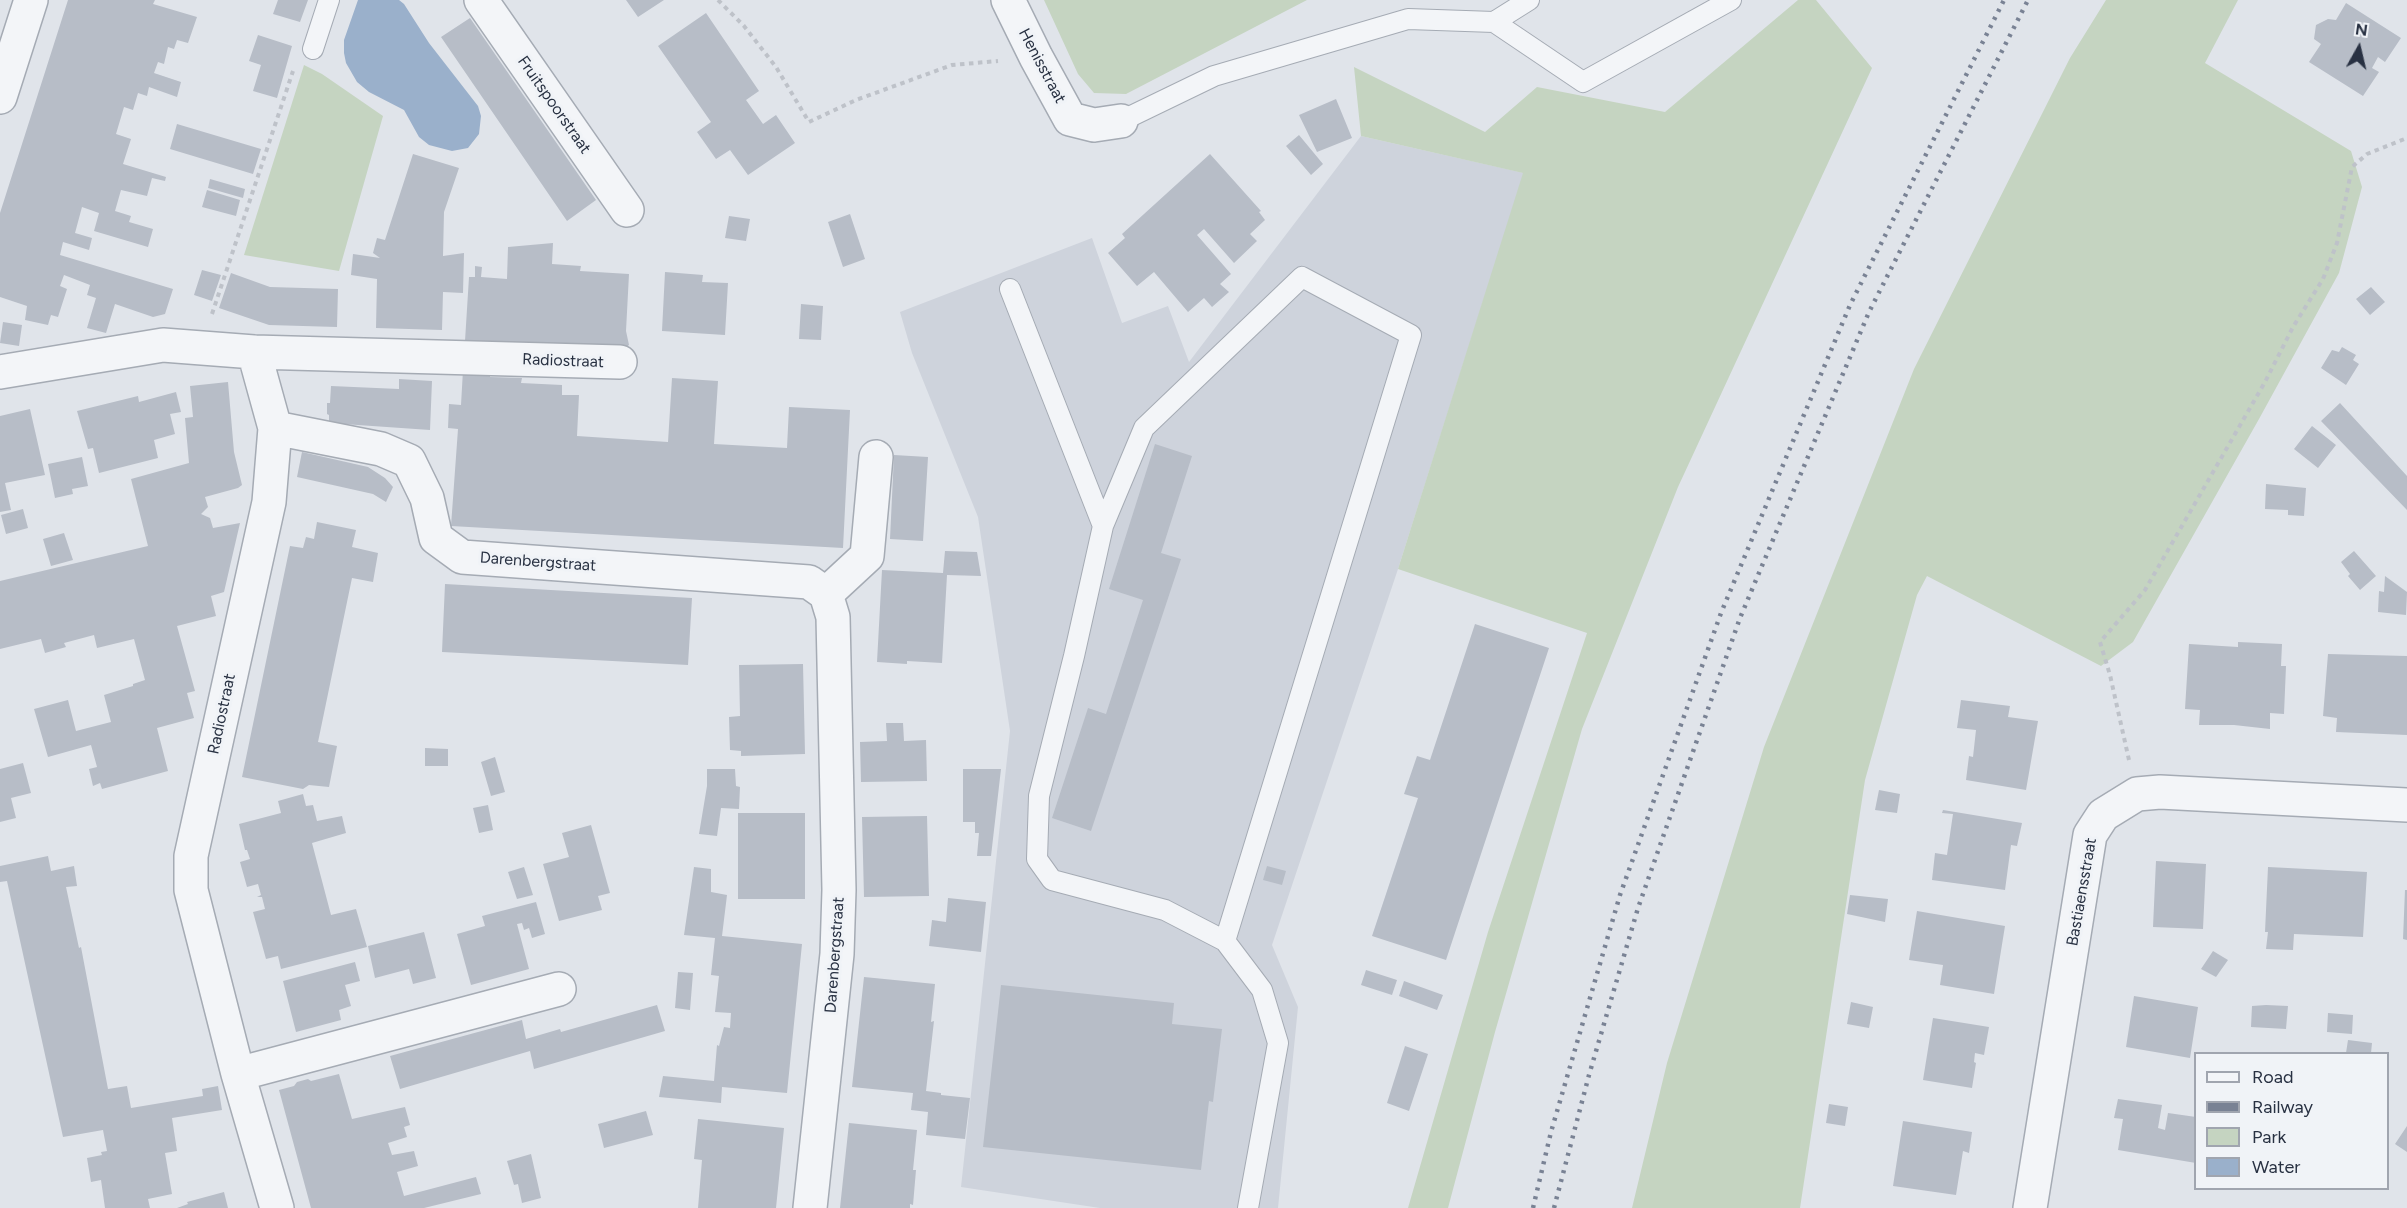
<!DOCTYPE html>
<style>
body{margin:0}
#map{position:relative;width:2407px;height:1208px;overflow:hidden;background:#e0e4ea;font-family:Figtree,sans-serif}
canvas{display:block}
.legend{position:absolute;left:2194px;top:1052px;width:195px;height:138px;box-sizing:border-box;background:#f0f3f7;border:2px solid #a0a5af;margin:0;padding:8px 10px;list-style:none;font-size:18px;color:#283142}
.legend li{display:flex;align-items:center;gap:12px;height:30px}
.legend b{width:30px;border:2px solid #a0a5af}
.north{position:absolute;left:2329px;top:18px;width:60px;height:60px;-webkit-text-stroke:4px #f0f3f7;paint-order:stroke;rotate:8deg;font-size:16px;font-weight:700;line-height:24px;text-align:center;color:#283142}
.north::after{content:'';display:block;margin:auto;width:21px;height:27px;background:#283142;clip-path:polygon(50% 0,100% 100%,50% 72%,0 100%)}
</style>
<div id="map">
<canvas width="2407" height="1208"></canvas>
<ul class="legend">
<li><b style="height:8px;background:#f3f5f8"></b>Road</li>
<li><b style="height:8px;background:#798294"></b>Railway</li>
<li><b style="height:16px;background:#c5d4c1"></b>Park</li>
<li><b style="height:16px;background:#9ab0cb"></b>Water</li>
</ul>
<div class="north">N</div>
</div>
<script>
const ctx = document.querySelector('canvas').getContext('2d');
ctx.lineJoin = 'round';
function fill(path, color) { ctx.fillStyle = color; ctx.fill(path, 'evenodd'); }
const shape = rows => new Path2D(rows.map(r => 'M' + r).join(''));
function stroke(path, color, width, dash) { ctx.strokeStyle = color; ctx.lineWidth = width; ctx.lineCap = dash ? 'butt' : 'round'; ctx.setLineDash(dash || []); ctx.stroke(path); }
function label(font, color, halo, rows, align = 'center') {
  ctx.font = font + ' Figtree,sans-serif'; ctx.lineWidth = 6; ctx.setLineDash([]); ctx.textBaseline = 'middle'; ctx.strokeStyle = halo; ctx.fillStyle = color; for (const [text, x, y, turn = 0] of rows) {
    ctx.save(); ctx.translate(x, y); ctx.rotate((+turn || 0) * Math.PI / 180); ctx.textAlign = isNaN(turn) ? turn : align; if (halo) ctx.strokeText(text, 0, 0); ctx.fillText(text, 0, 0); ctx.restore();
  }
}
const built = shape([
 [1361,136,1524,173,1398,569,1272,945,1298,1007,1278,1208,1100,1208,961,1187,1010,731,978,517,912,353,900,312,1092,238,1122,323,1168,306,1189,362]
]);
const green = shape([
 [1044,0,1307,0,1126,94,1094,93,1078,74],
 [1798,0,1816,0,1872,68,1678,487,1582,729,1495,1032,1448,1208,1408,1208,1488,932,1587,633,1398,569,1523,173,1361,136,1354,67,1485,132,1537,87,1665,112],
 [2106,0,2238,0,2205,63,2351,151,2362,187,2339,273,2259,419,2133,642,2101,666,1927,576,1917,595,1865,780,1800,1208,1632,1208,1667,1063,1764,747,1914,369,2070,58],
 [304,65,322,74,383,116,339,271,244,255]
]);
const water = shape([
 [358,0,399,0,404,4,429,43,478,106,481,116,479,134,468,148,452,151,429,145,419,137,404,110,369,92,357,82,346,63,344,53,344,40]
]);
const building = shape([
 [68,0,155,0,153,4,197,17,188,43,177,40,174,49,168,47,164,64,158,62,154,73,181,82,177,97,149,87,147,96,138,93,133,110,124,107,116,134,131,139,123,164,166,177,165,181,152,178,147,196,121,190,115,211,131,216,129,222,153,229,148,247,94,231,99,213,82,207,75,233,92,238,89,250,63,242,60,255,173,289,165,314,153,317,115,304,106,333,87,328,96,298,87,295,90,285,64,275,60,286,67,289,58,317,51,315,48,325,25,320,27,306,0,297,0,213],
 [278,0,308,0,300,22,273,14],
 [626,0,664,0,638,17],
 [2346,3,2401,38,2385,62,2378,57,2372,68,2379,72,2363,96,2309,62,2321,44,2314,39,2316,25,2328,19,2336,20],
 [706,13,759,91,746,100,763,124,776,115,795,143,748,175,730,150,716,159,697,132,711,122,658,46],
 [470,18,596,200,567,221,441,37],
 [258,35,292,46,277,98,253,91,261,65,249,61],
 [1336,99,1352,138,1317,152,1299,115],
 [177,124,261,149,253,174,170,149],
 [1299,135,1323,164,1311,175,1286,146],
 [413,154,459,168,444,212,443,256,464,253,463,293,443,292,442,330,376,328,377,279,351,275,353,254,380,258,373,253,377,238,385,240],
 [1210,154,1261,211,1259,212,1265,220,1250,234,1257,241,1234,263,1204,229,1197,235,1231,274,1220,284,1229,292,1212,307,1204,298,1188,312,1154,272,1137,286,1108,253,1125,238,1122,234],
 [210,179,245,189,243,198,208,188],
 [207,190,240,200,236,216,202,207],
 [850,214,865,259,843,267,828,222],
 [729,216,750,219,746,241,725,238],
 [553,243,552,264,581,266,580,271,629,274,626,331,629,345,624,349,465,341,469,277,475,277,475,266,482,267,481,277,507,279,508,247],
 [202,270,221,275,212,301,194,295],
 [665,272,703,275,702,282,728,283,725,335,662,331],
 [231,273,270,287,338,289,337,327,269,325,219,308],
 [2371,287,2385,302,2370,315,2356,299],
 [801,304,823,306,821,340,799,339],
 [3,322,22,325,19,346,0,343],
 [2342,347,2356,355,2353,360,2359,364,2346,385,2321,368,2332,350,2339,352],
 [463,370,490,371,490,377,522,378,521,383,562,385,562,395,579,395,577,436,668,442,672,378,718,381,714,444,787,448,789,407,850,410,843,548,451,526,458,429,448,428,449,404,461,405],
 [399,379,432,381,430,430,329,423,329,415,327,414,327,403,330,403,331,386,399,389],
 [228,382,234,452,242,485,238,488,205,497,208,507,201,514,210,518,213,528,240,523,224,592,211,596,216,616,177,626,195,691,187,693,194,718,157,728,168,771,102,789,100,783,93,786,89,769,97,767,91,745,48,757,34,709,68,700,76,731,111,722,104,695,133,686,133,684,145,680,134,639,97,648,94,635,64,643,66,647,45,653,41,639,0,649,0,581,148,546,131,479,189,463,185,418,193,417,190,386],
 [176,392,181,412,170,414,175,434,154,440,158,458,99,473,93,448,88,449,77,411,138,396,139,402],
 [2340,403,2407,476,2407,510,2321,421],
 [30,409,45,475,5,483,11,510,0,512,0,416],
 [2312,426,2336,445,2318,468,2294,449],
 [1155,444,1192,456,1161,553,1181,559,1091,831,1052,818,1088,708,1106,714,1143,600,1109,589],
 [302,452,368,467,385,478,393,487,386,502,373,494,297,477],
 [894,455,928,457,923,541,890,539],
 [82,457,88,486,72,489,73,494,55,498,48,464],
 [2266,484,2306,488,2304,516,2288,515,2288,510,2265,509],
 [23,509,28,528,6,534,1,515],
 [317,522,356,530,352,547,378,553,373,582,352,578,318,742,337,746,329,787,309,785,303,789,242,777,290,546,303,548,306,537,314,539],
 [64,533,73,560,51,566,43,539],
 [945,551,977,552,981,576,947,575,942,663,907,661,907,664,877,662,882,570,943,573],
 [2354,551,2376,576,2360,590,2348,576,2350,574,2341,562],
 [2385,576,2407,592,2406,615,2378,612,2379,591,2384,592],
 [445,584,692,598,688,665,442,652],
 [1475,624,1549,648,1446,960,1372,936,1418,798,1404,794,1417,756,1430,760],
 [2238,642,2282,644,2281,666,2286,666,2284,714,2270,713,2270,729,2234,725,2199,725,2200,710,2185,709,2189,644,2238,647],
 [2328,654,2407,656,2407,735,2336,732,2337,718,2323,716],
 [803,664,805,754,741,756,741,751,730,750,729,717,740,716,739,665],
 [1961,700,2010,706,2008,717,2038,721,2026,790,1966,780,1969,756,1973,757,1976,730,1957,728],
 [886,723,903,723,904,741,926,740,927,781,861,782,860,742,887,741],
 [425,748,448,749,448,766,425,766],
 [495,757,505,792,491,796,481,762],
 [23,763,31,793,11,798,16,818,0,822,0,769],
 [707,769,735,769,736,786,740,787,739,809,721,808,717,836,699,834,707,786],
 [963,769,1001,769,991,856,977,856,979,833,975,833,975,822,963,822],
 [1879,790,1900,794,1897,813,1875,810],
 [303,794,306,806,313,805,317,821,342,816,346,833,312,843,331,915,356,909,367,947,281,969,278,956,266,959,253,912,265,909,262,897,257,897,261,895,258,884,247,887,240,862,250,859,247,850,245,850,239,824,281,813,278,801],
 [488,805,493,830,479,833,473,808],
 [1943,810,2022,823,2017,846,2011,845,2005,890,1932,880,1935,853,1947,855,1953,814,1942,813],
 [738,813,805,813,805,899,738,899],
 [927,816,929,896,864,897,862,817],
 [591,825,610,893,598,896,602,910,559,921,543,864,569,857,562,833],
 [48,856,51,871,74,866,77,886,66,887,79,948,81,947,108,1089,127,1086,131,1108,203,1096,202,1089,218,1086,222,1110,172,1118,177,1151,165,1153,172,1194,148,1199,150,1208,105,1208,101,1180,91,1182,87,1158,102,1155,101,1152,107,1151,103,1130,63,1137,7,881,0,882,0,866],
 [2156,861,2206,864,2203,929,2153,927],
 [1267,866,1286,871,1282,885,1263,880],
 [524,867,533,895,517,899,508,872],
 [694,867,711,869,711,892,727,895,722,936,802,944,787,1093,722,1087,721,1103,659,1097,663,1076,714,1081,717,1045,719,1046,724,1027,730,1028,731,1013,715,1012,719,976,711,975,715,938,684,935],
 [2268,867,2367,872,2363,937,2294,934,2293,950,2266,949,2268,932,2265,932],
 [2405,890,2407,890,2407,940,2403,939],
 [1850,895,1888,899,1885,922,1847,914],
 [948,898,986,902,981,952,929,946,932,920,946,922],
 [536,902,545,934,532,938,529,928,524,930,522,923,517,924,529,969,471,985,457,934,485,926,482,916],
 [1917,911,2005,926,1994,994,1940,985,1943,965,1909,960],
 [424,932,436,978,413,984,409,969,375,978,368,946],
 [2213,951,2228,960,2216,977,2201,969],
 [355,962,360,981,345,985,351,1006,339,1010,341,1020,296,1032,283,981],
 [1366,970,1397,980,1392,995,1361,985],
 [678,972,693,973,690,1010,675,1008],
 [864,977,935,984,931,1022,934,1021,926,1091,941,1093,941,1095,970,1098,965,1139,926,1135,928,1112,911,1110,913,1093,852,1087],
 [1404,981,1443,995,1437,1010,1399,996],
 [1001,985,1174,1003,1172,1024,1222,1029,1213,1102,1209,1101,1201,1170,983,1147],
 [2134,996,2198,1007,2190,1058,2126,1047],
 [1851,1002,1873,1007,1869,1028,1847,1024],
 [657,1005,665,1031,534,1069,530,1051,400,1089,390,1056,522,1020,526,1039,560,1029,561,1032],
 [2266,1005,2288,1006,2286,1029,2251,1027,2252,1006],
 [2328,1013,2353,1015,2352,1034,2327,1032],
 [1933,1018,1989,1027,1984,1055,1975,1053,1974,1062,1976,1063,1972,1088,1923,1080],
 [2348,1040,2372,1043,2371,1053,2346,1053],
 [1405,1046,1428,1054,1409,1111,1387,1103],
 [339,1074,352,1119,405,1107,410,1125,404,1127,407,1137,388,1143,392,1155,414,1151,418,1166,397,1172,404,1196,476,1177,481,1194,424,1208,311,1208,279,1090,294,1086,297,1082,308,1079,311,1081],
 [2118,1099,2162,1105,2158,1128,2165,1130,2168,1113,2196,1117,2196,1163,2118,1150,2123,1119,2114,1118],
 [1829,1104,1848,1107,1845,1126,1826,1123],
 [646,1111,653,1135,604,1148,598,1124],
 [698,1119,784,1128,776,1208,698,1208,702,1160,694,1159],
 [1903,1121,1972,1132,1969,1153,1963,1151,1956,1195,1893,1186],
 [849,1123,917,1130,913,1170,916,1170,913,1205,910,1204,910,1208,840,1208],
 [2407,1126,2407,1152,2395,1144],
 [531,1154,541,1198,522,1203,518,1184,514,1185,507,1161],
 [224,1192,228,1208,177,1208,188,1204,187,1202]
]);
const path = shape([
 [718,0,744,26,776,67,809,122,856,100,952,65,998,61],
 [212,314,293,71],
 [2129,760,2110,675,2100,642,2145,590,2265,382,2293,327,2323,279,2337,243,2352,167,2367,154,2407,138]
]);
const lane = shape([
 [1494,22,1529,0],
 [313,49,329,0],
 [1121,121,1214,76,1408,19,1494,22,1583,82,1731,0],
 [1010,289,1103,526],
 [1225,941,1411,335,1302,277,1144,428,1103,526,1074,656,1039,796,1037,859,1052,880,1165,910,1225,941,1262,990,1278,1043,1248,1208]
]);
const street = shape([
 [481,0,627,210],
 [1008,0,1036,57,1070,119,1094,125,1121,121],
 [0,97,31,0],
 [254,352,275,428,269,502,191,856,191,890,238,1074,277,1208],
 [0,372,163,345,254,352,620,362],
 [275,428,381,449,409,461,427,498,436,538,462,557,809,582,826,594,833,617,839,890,837,954,810,1208],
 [826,594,867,556,876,457],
 [238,1074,559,989],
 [2030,1208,2090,835,2103,815,2137,794,2160,792,2407,805]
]);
const rail = shape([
 [1533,1208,1551,1132,1620,895,1721,613,1850,305,2004,0],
 [1554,1208,1589,1075,1638,908,1740,618,1869,312,2028,0]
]);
const streetNames = [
 ["Henisstraat",1042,66,62],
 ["Fruitspoorstraat",554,105,55],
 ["Radiostraat",563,361,2],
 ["Darenbergstraat",538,562,4],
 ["Radiostraat",222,714,-78],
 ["Bastiaensstraat",2082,892,-80],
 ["Darenbergstraat",835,955,-86]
];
fill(built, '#ced3dc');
fill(green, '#c5d4c1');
fill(water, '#9ab0cb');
fill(building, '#b7bdc7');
stroke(lane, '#a5abb4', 22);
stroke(street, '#a5abb4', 36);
stroke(path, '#bec2c9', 4, [4.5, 4.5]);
stroke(lane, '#f3f5f8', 20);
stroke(street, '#f3f5f8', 33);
stroke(rail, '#798294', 4.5, [3, 6]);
label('16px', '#283142', '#f0f3f7', streetNames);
</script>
